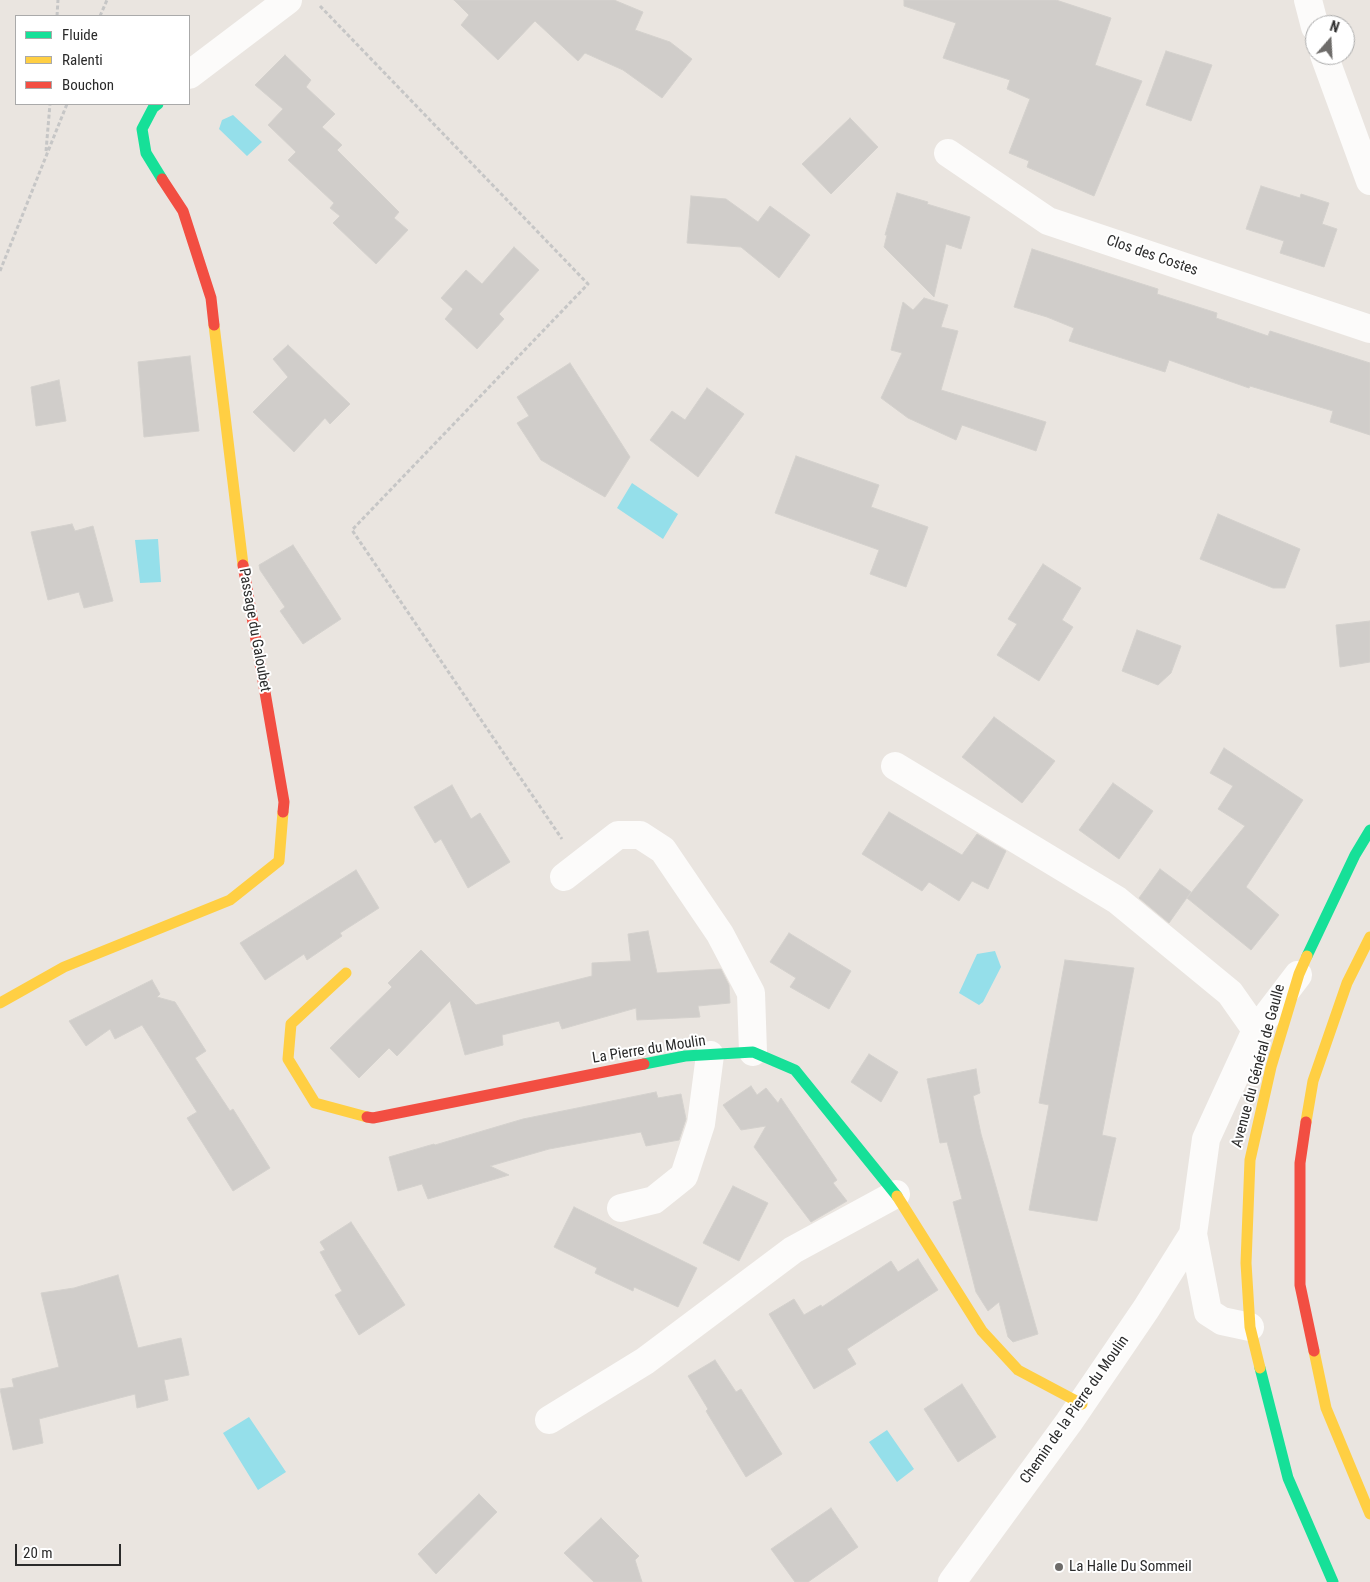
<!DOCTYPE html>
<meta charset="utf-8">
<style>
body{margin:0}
#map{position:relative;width:1370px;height:1582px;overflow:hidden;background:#eae5e0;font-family:"Roboto Condensed",sans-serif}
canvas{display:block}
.legend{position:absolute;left:15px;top:15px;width:175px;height:90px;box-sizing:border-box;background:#fff;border:1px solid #aaa;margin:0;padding:6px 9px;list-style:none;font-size:15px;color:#2b2b2b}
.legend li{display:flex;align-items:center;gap:10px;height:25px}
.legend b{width:25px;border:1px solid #aaa}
.north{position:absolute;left:1305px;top:15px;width:50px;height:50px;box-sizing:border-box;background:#fff;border:1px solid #aaa;border-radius:50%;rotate:19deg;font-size:14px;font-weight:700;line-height:20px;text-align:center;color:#2b2b2b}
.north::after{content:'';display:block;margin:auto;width:18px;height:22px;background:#6e6c6a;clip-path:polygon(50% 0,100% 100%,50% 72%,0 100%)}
.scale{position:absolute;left:15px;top:1544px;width:106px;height:22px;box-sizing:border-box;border:2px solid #2b2b2b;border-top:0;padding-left:6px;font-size:15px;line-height:18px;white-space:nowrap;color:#2b2b2b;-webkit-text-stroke:4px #fff;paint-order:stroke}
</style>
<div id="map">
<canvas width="1370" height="1582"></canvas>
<ul class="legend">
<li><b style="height:6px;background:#16e098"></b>Fluide</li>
<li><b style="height:6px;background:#ffcf43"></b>Ralenti</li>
<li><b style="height:6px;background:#f24e42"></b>Bouchon</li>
</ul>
<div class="north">N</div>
<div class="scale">20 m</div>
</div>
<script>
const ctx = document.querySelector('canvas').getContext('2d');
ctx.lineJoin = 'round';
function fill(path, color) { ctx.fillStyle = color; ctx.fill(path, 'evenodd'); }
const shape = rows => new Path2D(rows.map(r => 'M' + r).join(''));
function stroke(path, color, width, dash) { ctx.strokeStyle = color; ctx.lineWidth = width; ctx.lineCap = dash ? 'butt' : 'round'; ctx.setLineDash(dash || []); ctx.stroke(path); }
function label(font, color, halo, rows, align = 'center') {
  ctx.font = font + ' "Roboto Condensed",sans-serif'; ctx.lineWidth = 4; ctx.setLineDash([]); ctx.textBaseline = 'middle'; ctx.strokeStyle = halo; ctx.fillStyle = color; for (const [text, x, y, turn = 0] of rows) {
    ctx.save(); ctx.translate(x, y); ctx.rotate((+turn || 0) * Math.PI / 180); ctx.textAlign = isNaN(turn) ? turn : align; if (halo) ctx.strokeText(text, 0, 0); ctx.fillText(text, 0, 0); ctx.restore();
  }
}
const water = shape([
 [233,115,262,142,247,156,219,129,222,120],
 [632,483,678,514,663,539,617,508],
 [158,539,161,582,140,583,135,540],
 [995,951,1001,967,983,1002,979,1005,959,993,977,954],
 [249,1417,286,1472,258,1490,223,1433],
 [887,1430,914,1469,897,1482,869,1442]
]);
const building = shape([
 [454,0,614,0,643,12,635,30,670,42,692,59,662,98,623,70,585,53,578,61,535,21,498,60,461,25,469,15,454,0],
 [904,0,1056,0,1111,18,1095,65,1142,81,1094,196,1027,167,1029,161,1009,153,1030,99,1007,89,1010,80,943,58,956,23,904,6,904,0],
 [1166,51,1212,65,1191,121,1146,105,1166,51],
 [285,55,311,80,306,87,335,114,322,127,342,145,337,150,399,212,394,218,408,230,376,264,333,223,340,216,330,208,334,203,288,160,296,152,268,125,283,109,255,85,285,55],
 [850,118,878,147,831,194,802,164,850,118],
 [1261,186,1300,198,1301,194,1329,203,1322,224,1337,229,1324,267,1280,253,1284,241,1246,229,1261,186],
 [897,193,928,202,927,204,970,217,961,249,946,244,934,297,884,247,887,235,885,235,897,193],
 [691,196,726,199,758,222,770,206,810,235,779,278,741,247,687,243,691,196],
 [514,247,539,270,499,314,504,319,477,349,445,319,453,309,441,298,466,270,482,284,514,247],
 [1032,249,1158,289,1157,294,1217,313,1216,318,1268,336,1270,331,1370,363,1370,435,1330,422,1333,411,1250,386,1249,388,1169,360,1165,372,1069,341,1074,328,1047,317,1014,307,1032,249],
 [924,298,948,305,941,327,958,331,941,390,1046,422,1036,451,962,425,956,440,908,418,881,398,902,353,891,350,903,302,913,310,924,298],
 [288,345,350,404,330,424,325,418,294,452,253,412,288,377,273,359,288,345],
 [190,356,199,431,144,437,138,362,190,356],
 [570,363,630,457,605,497,541,460,517,423,529,416,517,397,570,363],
 [59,380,66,421,36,426,31,387,59,380],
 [707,388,744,414,698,477,650,440,672,411,685,420,707,388],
 [796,456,879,485,871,507,928,527,906,587,870,574,879,550,775,513,796,456],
 [1218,514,1300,549,1285,588,1273,588,1200,559,1218,514],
 [72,524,75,531,93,526,113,601,84,608,79,592,48,600,31,532,72,524],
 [293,545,341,619,303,644,280,611,285,607,260,570,259,565,293,545],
 [1043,564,1081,588,1062,620,1073,627,1039,681,997,655,1017,624,1008,619,1043,564],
 [1370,621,1370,662,1340,667,1336,625,1370,621],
 [1137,630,1181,646,1171,673,1158,685,1122,671,1137,630],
 [994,717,1055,761,1022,803,962,757,994,717],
 [1224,748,1303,800,1246,887,1279,915,1251,950,1187,898,1245,826,1218,809,1233,786,1210,773,1224,748],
 [1113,783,1153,811,1119,859,1079,830,1113,783],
 [452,785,471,819,480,813,510,862,468,888,441,839,435,843,414,807,452,785],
 [889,812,962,855,977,834,1006,851,988,889,972,881,959,901,929,882,922,891,862,854,889,812],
 [1160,869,1191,892,1169,923,1139,898,1160,869],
 [356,870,379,908,340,933,342,936,307,960,304,954,265,980,240,943,356,870],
 [648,931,657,973,721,969,729,985,730,1003,698,1006,700,1017,637,1020,636,1008,562,1029,559,1021,502,1035,503,1045,465,1055,450,1001,397,1056,389,1048,359,1078,330,1048,392,987,388,983,421,950,476,1005,592,976,592,963,631,961,628,934,648,931],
 [789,933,851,971,829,1009,790,987,796,978,770,962,789,933],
 [1065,960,1134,968,1102,1135,1116,1138,1097,1221,1029,1210,1049,1105,1039,1103,1065,960],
 [152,980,160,994,157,997,175,1002,206,1051,195,1058,230,1111,233,1109,270,1168,233,1191,187,1118,197,1112,142,1025,115,1039,110,1029,86,1046,69,1021,152,980],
 [869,1054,898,1072,881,1102,851,1082,869,1054],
 [976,1069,980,1093,973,1096,981,1134,1038,1334,1013,1342,1008,1337,999,1302,988,1311,976,1292,953,1202,962,1199,947,1142,940,1143,927,1079,976,1069],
 [751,1086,757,1095,766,1088,778,1103,781,1098,837,1180,833,1183,847,1201,811,1222,754,1147,766,1126,741,1130,723,1105,751,1086],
 [656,1092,658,1098,681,1094,686,1119,679,1140,646,1146,641,1132,549,1149,490,1166,509,1175,428,1199,422,1184,398,1191,389,1157,434,1144,435,1145,523,1119,656,1092],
 [733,1186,768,1203,739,1261,703,1243,733,1186],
 [574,1207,697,1268,678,1307,634,1287,633,1291,595,1273,597,1268,554,1247,574,1207],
 [351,1222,405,1305,359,1335,335,1295,342,1291,320,1252,325,1250,320,1242,351,1222],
 [918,1259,938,1290,847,1349,856,1364,814,1389,769,1314,794,1299,804,1315,821,1305,822,1307,891,1261,898,1272,918,1259],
 [118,1275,138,1348,181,1338,189,1375,164,1380,168,1400,137,1408,135,1394,39,1419,43,1443,13,1450,0,1389,14,1387,12,1379,59,1367,41,1293,74,1288,118,1275],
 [715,1360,736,1392,741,1389,782,1454,746,1477,706,1411,708,1409,688,1376,715,1360],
 [962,1384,996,1437,958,1462,924,1409,962,1384],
 [479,1494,497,1512,436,1574,418,1554,479,1494],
 [831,1508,858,1547,808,1582,795,1582,771,1549,831,1508],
 [601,1518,639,1556,635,1560,642,1582,594,1582,564,1553,601,1518]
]);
const path = shape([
 [320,6,588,284,352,530,562,839],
 [57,16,58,0],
 [100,16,107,0],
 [46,151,50,104],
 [0,271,67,104]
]);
const street = shape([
 [1308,0,1315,27],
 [1324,55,1370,181],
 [189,75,288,0],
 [948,153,1048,221,1370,329],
 [895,766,1117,900,1230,993,1256,1030],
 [564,877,618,835,640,835,663,850,720,934,751,993,753,1052],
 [621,1208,654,1200,684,1176,701,1124,710,1055],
 [1250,1327,1222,1321,1208,1312,1193,1234,1206,1139,1256,1030,1298,975],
 [549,1420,645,1361,793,1250,896,1194],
 [952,1582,1069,1422,1146,1309,1193,1234]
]);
const fast = shape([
 [158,104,153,108,142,129,146,153,162,179],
 [1307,956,1355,855,1370,830],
 [644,1064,685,1056,753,1052,795,1070,897,1196],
 [1260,1368,1288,1478,1333,1582]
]);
const slow = shape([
 [214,325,243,565],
 [346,973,291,1024,288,1059,315,1103,367,1117],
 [0,1003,64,967,230,900,279,861,283,812],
 [1306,1122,1313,1081,1347,983,1370,937],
 [897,1196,982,1331,1018,1370,1082,1404],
 [1314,1351,1326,1408,1370,1514],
 [1260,1368,1250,1327,1246,1263,1250,1160,1271,1067,1299,974,1307,956]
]);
const jam = shape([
 [162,179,183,211,211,298,214,325],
 [243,565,284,802,283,812],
 [367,1117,373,1118,644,1064],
 [1306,1122,1300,1163,1300,1285,1314,1351]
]);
const markers = [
 [1059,1567,5,"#6e6c6a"]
];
const streetNames = [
 ["Clos des Costes",1152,256,19],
 ["Passage du Galoubet",254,630,80],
 ["La Pierre du Moulin",649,1050,-9],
 ["Avenue du Général de Gaulle",1259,1066,-75],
 ["Chemin de la Pierre du Moulin",1075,1410,-55]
];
const poiNames = [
 ["La Halle Du Sommeil",1069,1567]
];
fill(water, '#95dfea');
fill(building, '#d0cdca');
stroke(building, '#d4d1cd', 1);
stroke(path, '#c6c6c6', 3, [4, 2.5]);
stroke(street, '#fcfbfa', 28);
stroke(fast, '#16e098', 11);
stroke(slow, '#ffcf43', 11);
stroke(jam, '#f24e42', 11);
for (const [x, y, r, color] of markers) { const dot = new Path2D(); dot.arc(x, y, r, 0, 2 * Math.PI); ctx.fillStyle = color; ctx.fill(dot); stroke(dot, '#fff', 2); }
label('15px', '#2b2b2b', '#fff', streetNames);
label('15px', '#2b2b2b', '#fff', poiNames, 'left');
</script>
